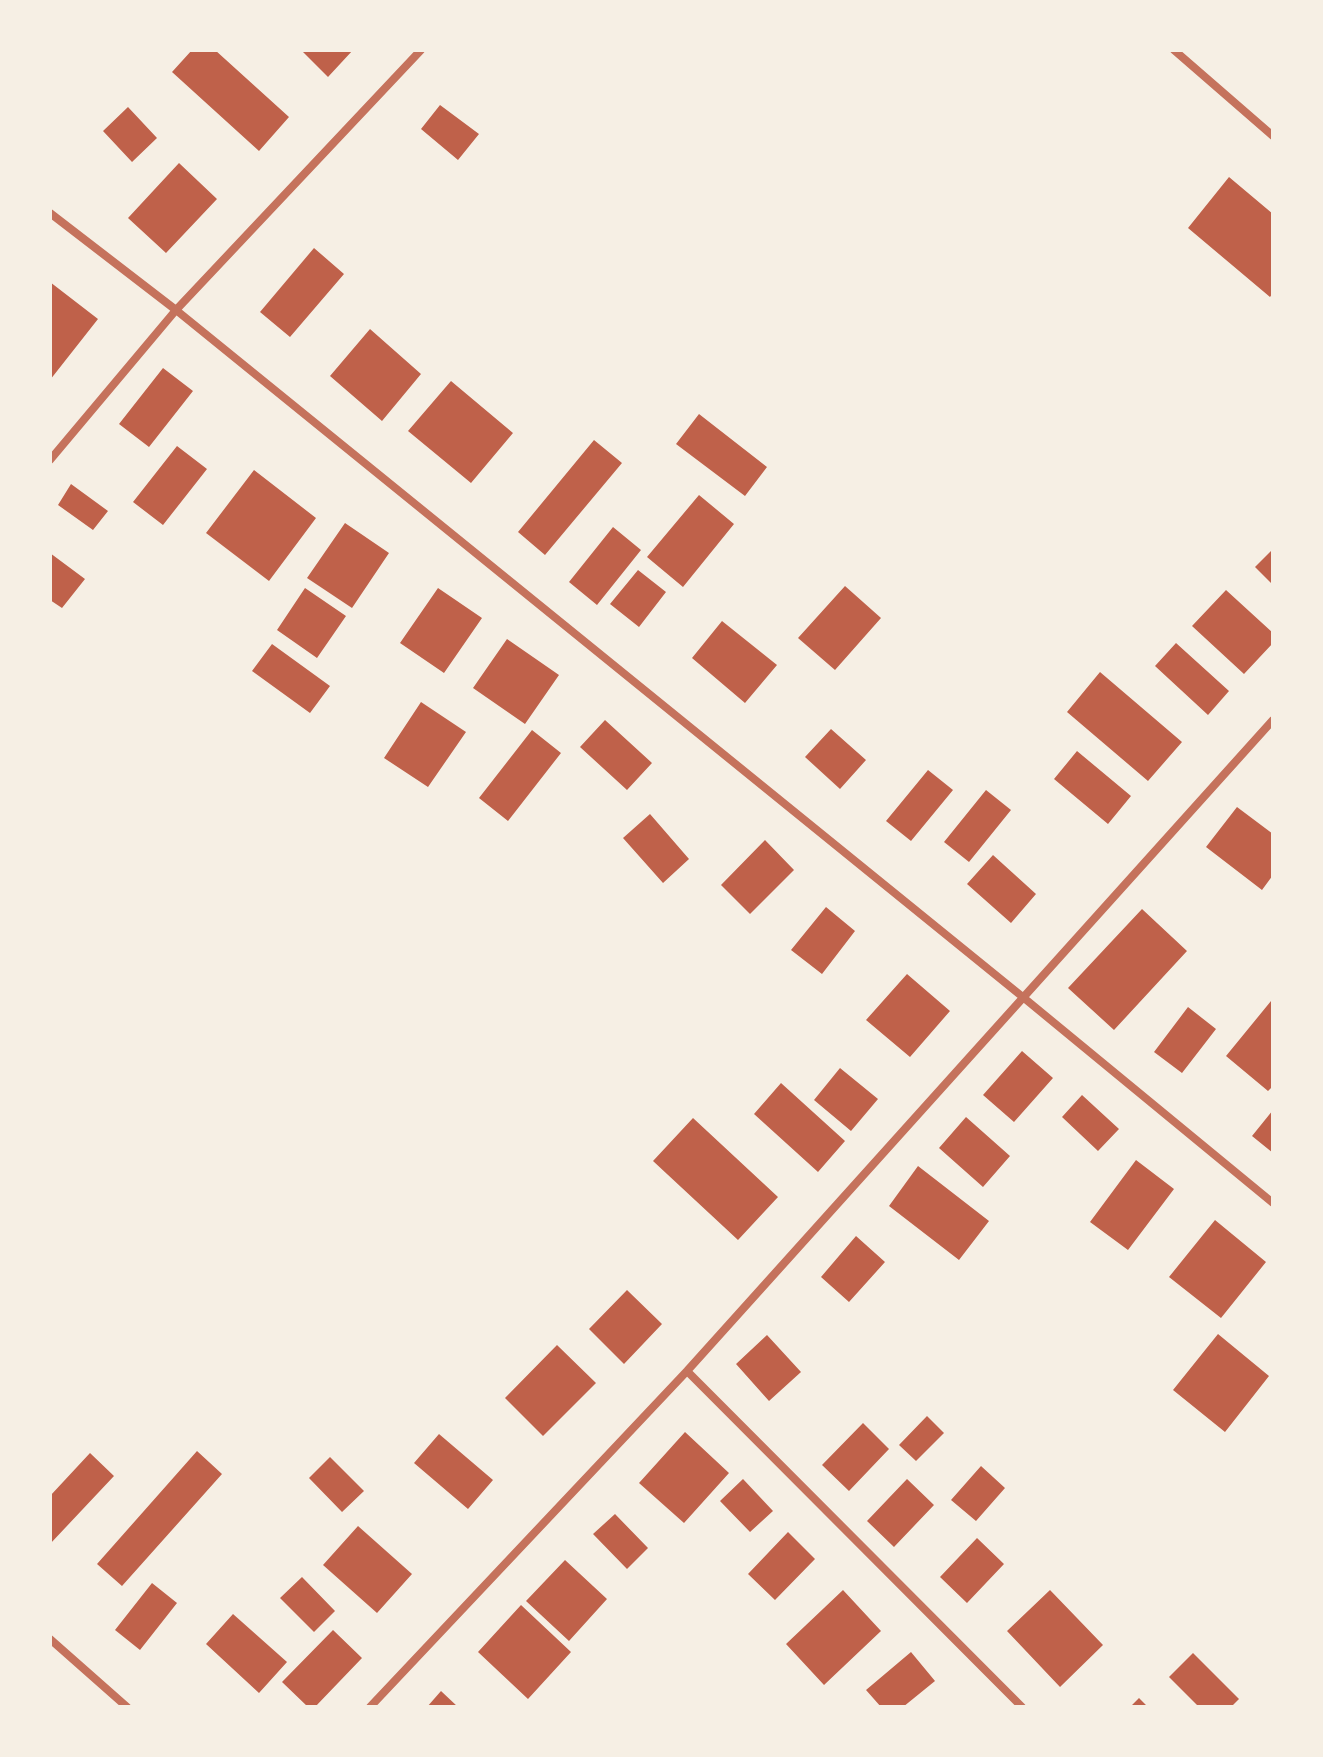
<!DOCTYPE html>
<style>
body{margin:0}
#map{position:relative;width:1323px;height:1757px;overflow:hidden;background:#f6efe4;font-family:Ubuntu,sans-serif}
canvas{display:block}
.frame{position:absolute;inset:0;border:52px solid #f6efe4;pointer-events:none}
</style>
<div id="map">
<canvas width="1323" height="1757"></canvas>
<div class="frame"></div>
</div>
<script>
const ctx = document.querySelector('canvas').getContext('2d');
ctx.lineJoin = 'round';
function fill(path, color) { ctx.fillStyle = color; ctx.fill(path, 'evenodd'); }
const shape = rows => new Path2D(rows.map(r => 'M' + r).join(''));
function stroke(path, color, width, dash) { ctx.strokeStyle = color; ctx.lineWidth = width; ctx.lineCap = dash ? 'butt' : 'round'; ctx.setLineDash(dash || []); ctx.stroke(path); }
const building = shape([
 [192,50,215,50,289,117,259,151,172,72],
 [301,50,353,50,328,77],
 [440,105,479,134,458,160,421,129],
 [128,107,157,138,132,162,103,131],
 [179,163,217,199,166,253,128,218],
 [1229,177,1273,214,1273,293,1270,297,1188,228],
 [314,248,344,274,290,337,260,312],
 [50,282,98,319,50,380],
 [370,329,421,374,382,421,330,376],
 [163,368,193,391,149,447,119,424],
 [451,381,513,433,471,483,408,431],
 [699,414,767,467,745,496,676,444],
 [594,440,622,463,545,555,518,532],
 [177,446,207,469,163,525,133,502],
 [254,470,316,518,269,581,206,533],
 [71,484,108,511,93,530,58,505],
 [699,495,734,524,683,587,647,557],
 [345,523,389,553,352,608,307,578],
 [613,527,641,550,597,605,569,582],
 [1273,549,1273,585,1255,567],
 [50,553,85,579,62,608,50,600],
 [638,570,666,592,639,627,610,604],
 [845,586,881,618,835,670,798,638],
 [305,588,346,616,317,658,277,630],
 [438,588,482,618,444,673,400,643],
 [1226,590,1273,633,1273,643,1244,674,1192,626],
 [722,621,777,665,745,703,692,658],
 [507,639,559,675,525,724,473,688],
 [1176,643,1229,691,1208,715,1155,666],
 [272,644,330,686,310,713,252,671],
 [1100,672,1182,742,1148,781,1067,712],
 [421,702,466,732,428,787,384,758],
 [605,720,652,763,627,790,580,747],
 [831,729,866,760,840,789,805,757],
 [532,730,561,753,508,821,479,798],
 [1077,751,1131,796,1108,824,1054,779],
 [928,770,953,790,911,841,886,821],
 [986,790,1011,810,969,862,944,842],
 [1237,807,1273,834,1273,875,1262,890,1206,847],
 [650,814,689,859,663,883,623,838],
 [765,840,794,870,750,914,721,885],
 [993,855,1036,894,1011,923,967,884],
 [826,907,855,931,822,974,791,950],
 [1142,909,1187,951,1114,1030,1068,988],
 [907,974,950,1011,910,1057,866,1020],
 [1271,1001,1273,1086,1268,1091,1226,1056],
 [1188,1007,1216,1029,1182,1073,1154,1052],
 [1022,1051,1053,1078,1014,1122,983,1095],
 [840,1068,878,1099,851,1131,814,1100],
 [781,1083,845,1141,818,1172,754,1114],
 [1082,1095,1119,1129,1098,1151,1062,1117],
 [1273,1110,1273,1153,1252,1136],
 [966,1117,1010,1156,983,1187,939,1148],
 [693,1118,778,1197,738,1240,653,1161],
 [1136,1160,1174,1189,1128,1250,1090,1222],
 [918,1166,989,1221,959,1260,889,1206],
 [1215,1220,1266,1262,1221,1318,1169,1277],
 [856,1236,885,1262,849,1302,821,1277],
 [627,1290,662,1324,624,1364,589,1329],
 [1218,1334,1269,1376,1225,1432,1173,1390],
 [767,1335,801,1372,769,1401,736,1364],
 [557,1345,596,1383,543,1436,505,1398],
 [927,1416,944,1433,916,1461,899,1445],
 [863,1423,889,1449,849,1491,822,1465],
 [685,1432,729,1473,684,1523,639,1483],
 [439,1434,493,1480,468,1509,414,1463],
 [197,1451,222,1474,122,1586,97,1564],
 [90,1453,114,1476,50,1544,50,1496],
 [330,1457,364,1491,342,1512,309,1478],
 [981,1466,1005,1488,976,1521,951,1500],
 [743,1479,773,1511,750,1532,720,1501],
 [907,1479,934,1505,894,1547,867,1521],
 [615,1514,648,1548,627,1569,593,1534],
 [358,1526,412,1574,377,1613,323,1565],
 [788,1532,815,1559,775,1600,748,1574],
 [977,1538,1004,1564,967,1603,940,1577],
 [565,1560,607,1599,569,1641,526,1601],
 [302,1577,335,1611,314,1632,280,1598],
 [152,1583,177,1603,140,1650,115,1630],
 [843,1590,881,1631,824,1685,786,1644],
 [1050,1590,1103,1645,1060,1687,1007,1631],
 [521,1605,571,1652,528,1699,478,1652],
 [233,1614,287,1662,259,1693,206,1644],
 [333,1630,362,1658,315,1707,308,1707,282,1682],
 [911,1652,935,1681,903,1707,881,1707,866,1690],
 [1193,1653,1239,1699,1231,1707,1199,1707,1169,1677],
 [441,1691,458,1707,427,1707],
 [1139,1698,1148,1707,1130,1707]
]);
const minor = shape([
 [1174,50,1273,136],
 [50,213,176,310,1024,998,1273,1203],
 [50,460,176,310,421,50],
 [687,1371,1022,1707],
 [50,1639,127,1707],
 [370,1707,687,1371,1273,720]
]);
fill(building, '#bf614a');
stroke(minor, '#c5725c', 8);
</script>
